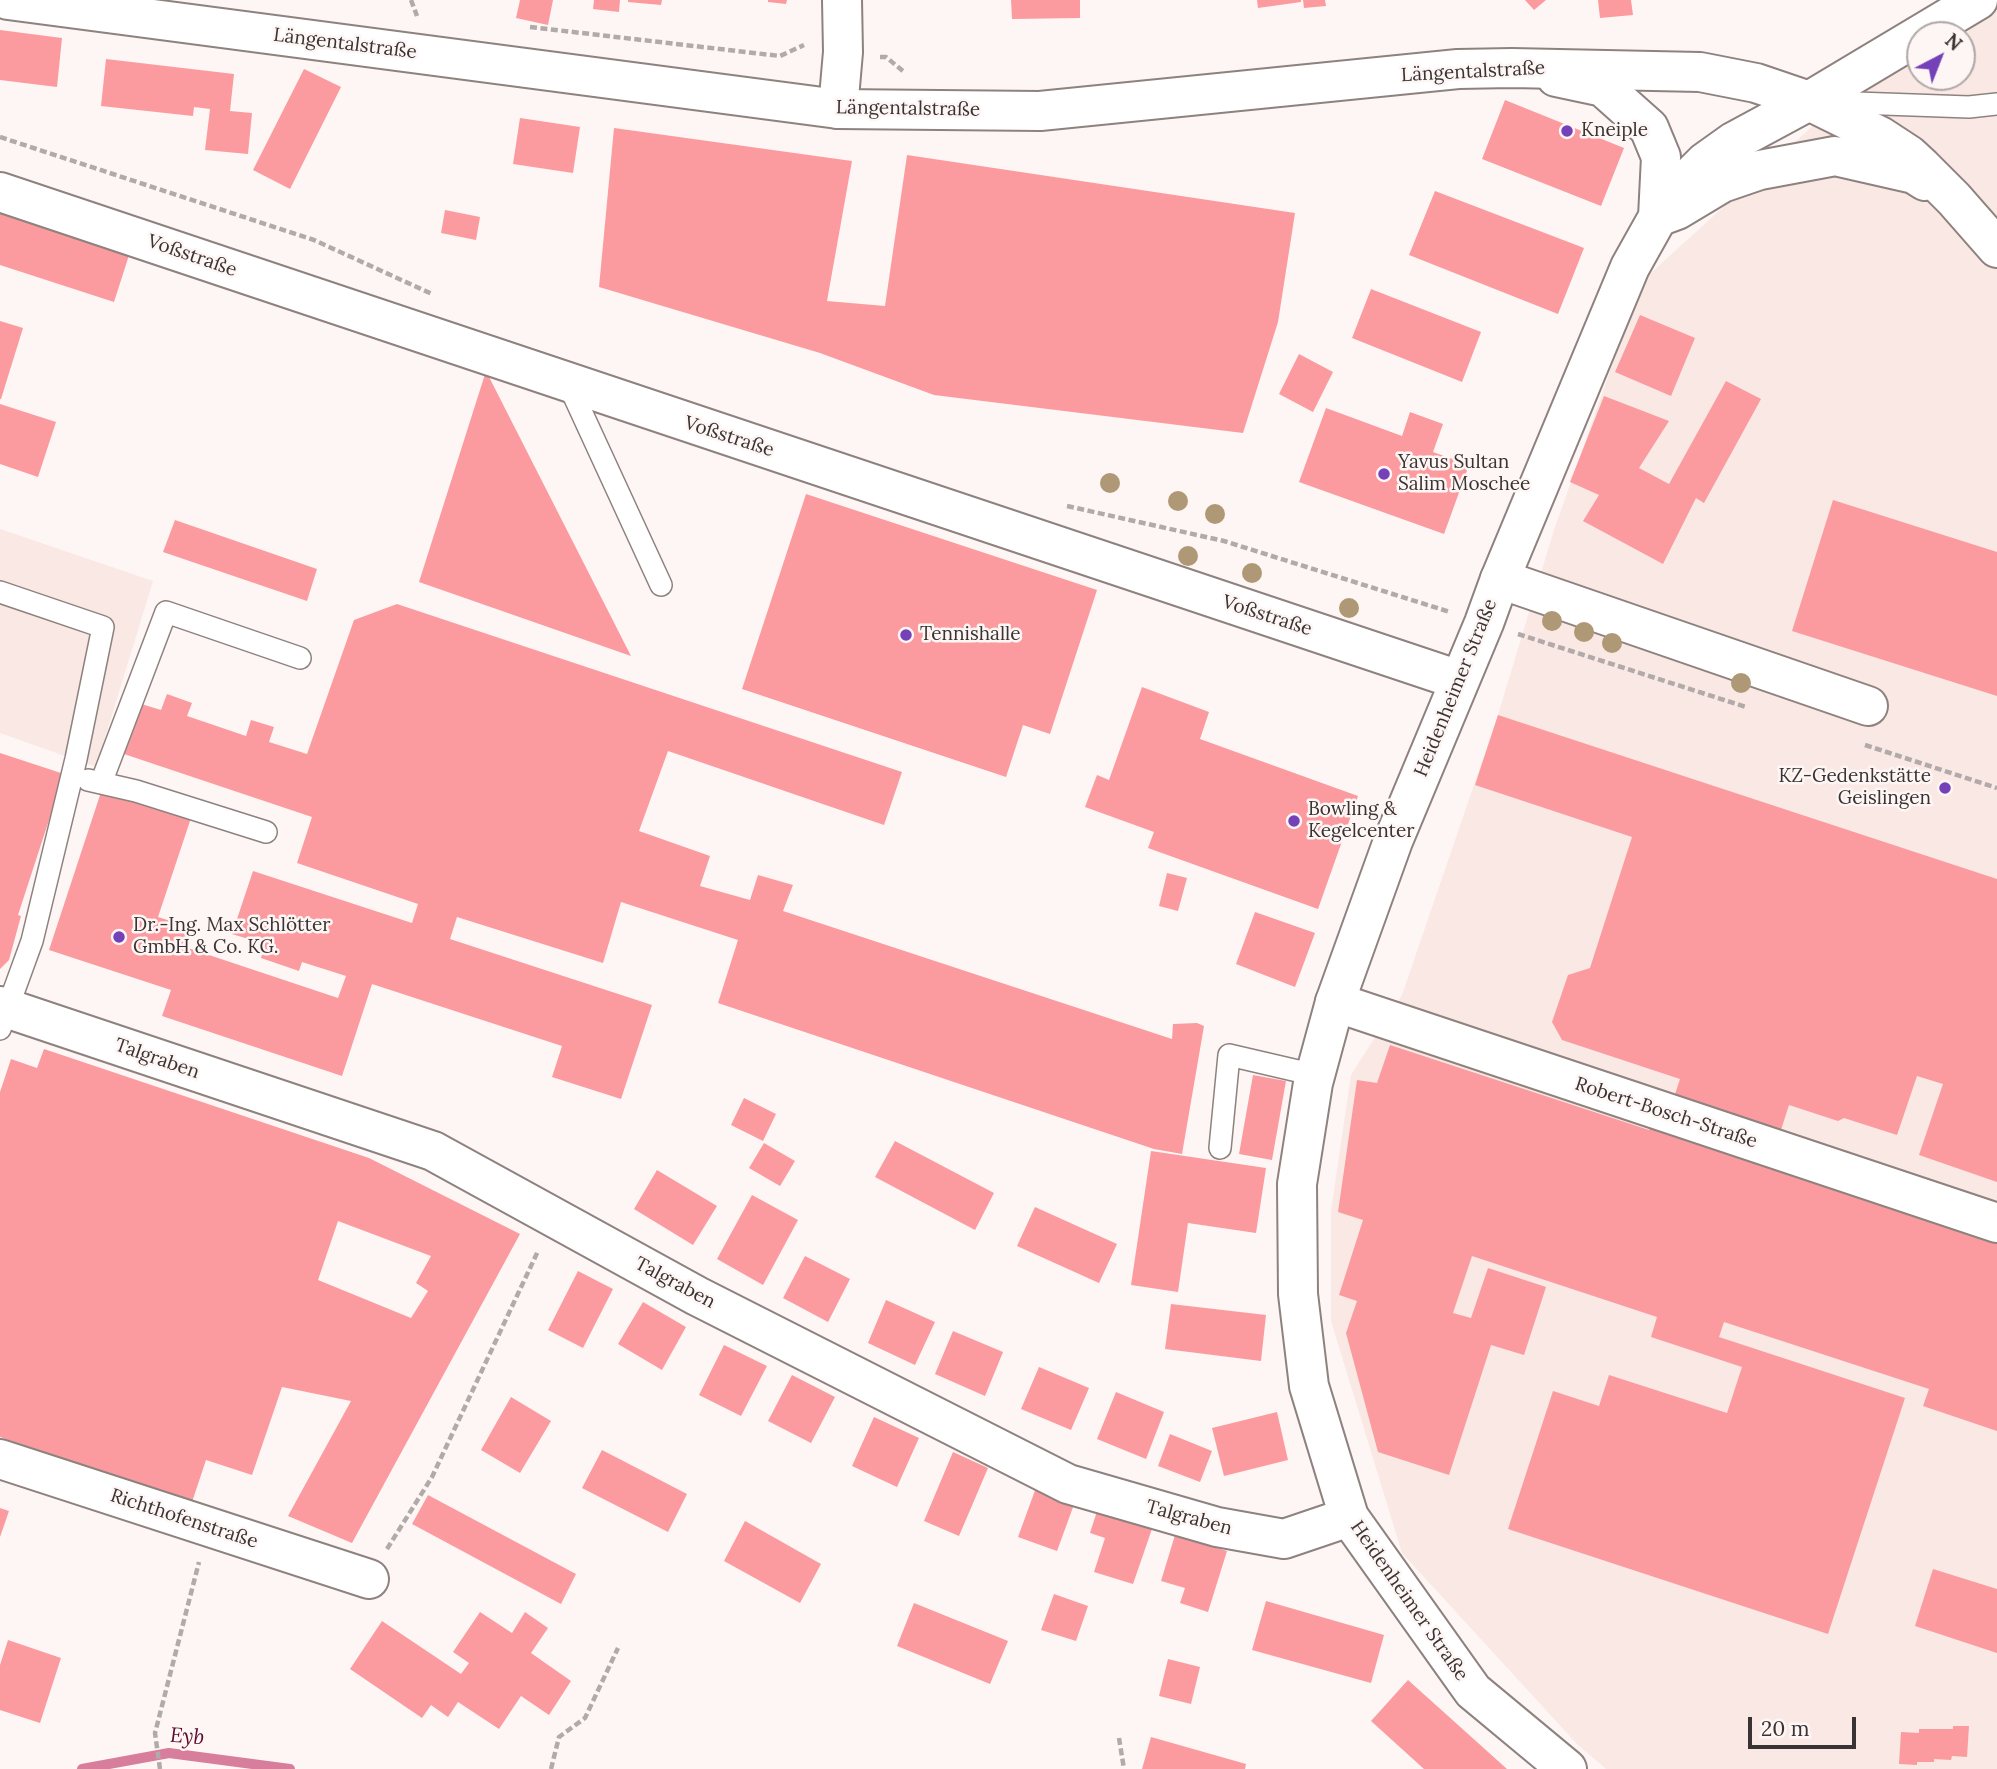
<!DOCTYPE html>
<meta charset="utf-8">
<style>
body{margin:0}
#map{position:relative;width:1997px;height:1769px;overflow:hidden;background:#fef6f4;font-family:Lora,serif}
canvas{display:block}
.north{position:absolute;left:1906px;top:21px;width:70px;height:70px;box-sizing:border-box;background:#fef6f4;border:2px solid #afa8a7;border-radius:50%;rotate:42deg;font-size:19px;font-weight:700;line-height:28px;text-align:center;color:#393433}
.north::after{content:'';display:block;margin:auto;width:24px;height:32px;background:#7441b8;clip-path:polygon(50% 0,100% 100%,50% 72%,0 100%)}
.scale{position:absolute;left:1748px;top:1717px;width:108px;height:32px;box-sizing:border-box;border:4px solid #393433;border-top:0;padding-left:9px;font-size:21px;line-height:24px;white-space:nowrap;color:#393433;-webkit-text-stroke:5px #fef6f4;paint-order:stroke}
</style>
<div id="map">
<canvas width="1997" height="1769"></canvas>
<div class="north">N</div>
<div class="scale">20 m</div>
</div>
<script>
const ctx = document.querySelector('canvas').getContext('2d');
ctx.lineJoin = 'round';
function fill(path, color) { ctx.fillStyle = color; ctx.fill(path, 'evenodd'); }
const shape = rows => new Path2D(rows.map(r => 'M' + r).join(''));
function stroke(path, color, width, dash) { ctx.strokeStyle = color; ctx.lineWidth = width; ctx.lineCap = dash ? 'butt' : 'round'; ctx.setLineDash(dash || []); ctx.stroke(path); }
function label(font, color, halo, rows, align = 'center') {
  ctx.font = font + ' Lora,serif'; ctx.lineWidth = 5; ctx.setLineDash([]); ctx.textBaseline = 'middle'; ctx.strokeStyle = halo; ctx.fillStyle = color; for (const [text, x, y, turn = 0] of rows) {
    ctx.save(); ctx.translate(x, y); ctx.rotate((+turn || 0) * Math.PI / 180); ctx.textAlign = isNaN(turn) ? turn : align; if (halo) ctx.strokeText(text, 0, 0); ctx.fillText(text, 0, 0); ctx.restore();
  }
}
const built = shape([
 [1961,0,1997,0,1997,1769,1606,1769,1577,1744,1402,1553,1331,1321,1331,1211,1351,1075,1402,995,1498,715,1554,530,1642,281,1850,92],
 [1920,35,1962,35,1962,77,1920,77],
 [0,529,153,581,96,767,0,733]
]);
const stream = shape([
 [82,1769,169,1753,290,1769]
]);
const building = shape([
 [520,0,553,0,548,25,516,18],
 [594,0,620,0,619,12,593,9],
 [628,0,662,0,661,5,628,2],
 [768,0,787,0,786,4,768,2],
 [1011,0,1080,0,1080,18,1012,19],
 [1257,0,1301,0,1301,2,1258,8],
 [1303,0,1325,0,1326,6,1304,8],
 [1525,0,1546,0,1534,10],
 [1598,0,1631,0,1633,15,1600,18],
 [0,30,62,38,57,87,0,80],
 [106,59,234,74,230,111,252,113,248,154,205,150,210,109,194,107,193,116,101,106],
 [304,69,341,87,290,189,253,170],
 [1505,100,1624,148,1601,206,1482,159],
 [520,118,580,127,573,173,513,164],
 [614,128,852,161,827,301,885,306,907,155,1295,213,1278,322,1243,433,934,395,820,353,599,287],
 [1435,191,1584,248,1558,314,1409,255],
 [0,207,131,249,114,302,0,265],
 [445,210,480,217,476,240,441,233],
 [1371,289,1481,332,1462,382,1352,338],
 [1640,315,1695,338,1671,396,1615,372],
 [0,321,23,328,1,399,0,399],
 [1299,354,1333,372,1313,412,1279,394],
 [486,371,631,656,419,582],
 [1726,381,1761,399,1704,503,1696,498,1663,564,1583,521,1599,495,1570,482,1604,396,1669,421,1639,468,1669,484],
 [0,404,56,422,38,477,0,464],
 [1326,408,1402,436,1410,412,1443,424,1433,452,1469,465,1444,534,1299,482],
 [806,494,1097,590,1050,734,1023,725,1006,777,742,689],
 [1833,500,1997,552,1997,696,1792,631],
 [175,520,317,569,307,601,163,552],
 [397,604,902,772,884,825,668,751,639,831,710,856,700,886,750,900,758,875,793,885,783,911,1172,1039,1173,1024,1197,1023,1204,1026,1182,1154,1154,1149,718,1003,738,940,621,902,603,963,457,917,450,939,652,1005,621,1099,552,1077,562,1046,372,984,342,1076,162,1016,171,990,49,950,102,789,191,818,158,917,189,927,182,946,338,998,346,976,302,962,299,971,261,958,265,944,232,934,253,871,412,923,418,904,297,863,312,817,121,753,138,703,161,710,167,694,192,703,187,716,246,736,251,720,274,727,269,742,307,754,354,620],
 [1142,687,1209,712,1200,739,1358,796,1318,909,1148,848,1154,832,1085,807,1097,775,1109,780],
 [1498,715,1997,879,1997,1182,1919,1155,1943,1084,1917,1076,1897,1135,1844,1118,1838,1121,1789,1105,1770,1164,1997,1243,1997,1431,1923,1406,1929,1389,1724,1322,1719,1337,1905,1398,1828,1634,1508,1529,1553,1391,1599,1406,1609,1375,1727,1413,1742,1367,1651,1337,1657,1317,1472,1256,1453,1313,1471,1318,1488,1268,1546,1287,1524,1355,1491,1345,1449,1475,1378,1452,1346,1333,1357,1301,1339,1295,1363,1220,1338,1212,1357,1080,1377,1083,1390,1045,1649,1130,1651,1124,1664,1128,1680,1079,1562,1040,1552,1022,1568,975,1590,968,1632,837,1475,785],
 [0,753,64,774,18,915,21,916,9,960,0,969],
 [1167,873,1187,878,1178,911,1159,906],
 [1255,912,1315,933,1295,987,1236,964],
 [44,1049,369,1158,520,1234,352,1543,288,1516,351,1401,282,1387,252,1475,206,1460,192,1502,0,1437,0,1092,11,1059,37,1068],
 [338,1221,431,1256,416,1283,428,1291,411,1318,318,1280],
 [1253,1075,1286,1081,1272,1160,1239,1154],
 [744,1098,776,1114,763,1141,731,1125],
 [895,1141,994,1193,975,1230,875,1177],
 [764,1143,795,1161,780,1186,749,1168],
 [1151,1151,1266,1168,1256,1233,1188,1223,1178,1292,1131,1285],
 [657,1170,717,1206,693,1245,634,1209],
 [752,1195,798,1220,763,1285,717,1259],
 [1035,1207,1117,1244,1099,1283,1017,1246],
 [805,1256,850,1279,828,1322,783,1298],
 [578,1271,613,1289,583,1348,548,1330],
 [886,1300,935,1322,915,1365,868,1343],
 [643,1302,686,1327,662,1370,618,1344],
 [1171,1304,1266,1315,1261,1361,1165,1349],
 [953,1331,1003,1352,985,1396,935,1374],
 [724,1345,767,1366,741,1416,699,1395],
 [1039,1367,1089,1388,1071,1430,1021,1409],
 [792,1375,835,1397,811,1443,768,1421],
 [1116,1392,1164,1412,1146,1459,1097,1439],
 [511,1397,551,1421,520,1473,481,1450],
 [1277,1412,1288,1460,1224,1476,1212,1428],
 [874,1417,919,1438,897,1487,852,1466],
 [1170,1434,1212,1451,1200,1482,1158,1466],
 [602,1450,687,1494,668,1532,582,1488],
 [953,1452,988,1468,959,1536,924,1521],
 [1037,1485,1076,1499,1057,1551,1018,1537],
 [428,1495,576,1574,561,1604,412,1524],
 [0,1508,9,1511,0,1537],
 [1098,1508,1153,1526,1133,1584,1094,1572,1105,1538,1090,1533],
 [745,1521,821,1564,800,1603,724,1561],
 [1175,1535,1227,1551,1208,1612,1180,1603,1185,1588,1161,1581],
 [1933,1569,1997,1589,1997,1653,1915,1626],
 [1054,1594,1088,1606,1076,1641,1041,1630],
 [1266,1601,1384,1635,1371,1683,1252,1650],
 [914,1603,1008,1641,990,1684,897,1646],
 [480,1612,512,1633,525,1612,548,1628,531,1653,571,1681,549,1715,521,1696,499,1729,458,1702,448,1717,431,1705,422,1718,350,1669,382,1621,461,1674,469,1663,453,1652],
 [8,1640,61,1658,40,1723,0,1710,0,1665],
 [1168,1659,1200,1667,1191,1704,1159,1696],
 [1408,1680,1507,1769,1424,1769,1371,1721],
 [1953,1726,1969,1726,1967,1757,1952,1756,1951,1760,1934,1759,1934,1762,1917,1762,1917,1765,1899,1764,1901,1732,1919,1733,1919,1729,1953,1729],
 [1151,1737,1246,1764,1245,1769,1142,1769]
]);
const path = shape([
 [411,0,417,16],
 [530,27,780,56,804,45],
 [880,57,886,57,904,72],
 [0,137,314,240,432,294],
 [1067,506,1224,541,1450,612],
 [1518,634,1746,707],
 [1865,745,1997,788],
 [387,1549,432,1477,538,1251],
 [1119,1738,1124,1769],
 [160,1769,155,1733,199,1562],
 [551,1769,559,1737,585,1718,618,1648]
]);
const service = shape([
 [1828,102,1969,107,1997,104],
 [568,383,661,585],
 [0,592,103,627,76,759,32,941,0,1029],
 [88,780,136,791,266,832],
 [101,783,166,612,300,658],
 [1220,1148,1229,1055,1315,1075]
]);
const minor = shape([
 [1809,101,1978,0],
 [838,109,843,52,842,0],
 [0,192,1459,680],
 [1500,579,1868,706],
 [1335,1002,1997,1223],
 [0,1006,433,1151,697,1296,1068,1484,1217,1527,1284,1539,1349,1517],
 [0,1459,369,1579]
]);
const tertiary = shape([
 [1556,77,1603,87,1649,128,1661,157,1658,217],
 [1567,1769,1473,1691,1349,1517,1309,1386,1298,1294,1297,1184,1313,1083,1335,1002,1393,841,1484,623,1500,579,1630,267,1658,217,1683,184,1705,162,1733,142,1809,101]
]);
const secondary = shape([
 [8,0,838,109,1040,111,1458,69,1512,68,1700,72,1756,83,1809,101,1880,136,1909,155,1922,167,1954,199,1997,248],
 [1658,217,1677,210,1722,183,1760,170,1835,156,1914,174,1925,181]
]);
const trees = [
 [1110,483],
 [1178,501],
 [1215,514],
 [1188,556],
 [1252,573],
 [1349,608],
 [1552,621],
 [1584,632],
 [1612,643],
 [1741,683]
];
const markers = [
 [1567,131,7,"#7441b8"],
 [1384,474,7,"#7441b8"],
 [906,635,7,"#7441b8"],
 [1945,788,7,"#7441b8"],
 [1294,821,7,"#7441b8"],
 [119,937,7,"#7441b8"]
];
const streetNames = [
 ["Längentalstraße",345,44,7],
 ["Längentalstraße",1473,72,-3],
 ["Längentalstraße",908,109,1],
 ["Voßstraße",192,256,19],
 ["Voßstraße",729,437,18],
 ["Voßstraße",1267,616,18],
 ["Heidenheimer Straße",1456,688,-68],
 ["Talgraben",157,1059,19],
 ["Robert-Bosch-Straße",1666,1113,18],
 ["Talgraben",675,1283,28],
 ["Talgraben",1189,1518,15],
 ["Richthofenstraße",184,1519,18],
 ["Heidenheimer Straße",1409,1601,55]
];
const poiNames = [
 ["Kneiple",1581,131],
 ["Yavus Sultan",1398,463],
 ["Salim Moschee",1398,485],
 ["Tennishalle",920,635],
 ["KZ-Gedenkstätte",1931,777,"right"],
 ["Geislingen",1931,799,"right"],
 ["Bowling &",1308,810],
 ["Kegelcenter",1308,832],
 ["Dr.-Ing. Max Schlötter",133,926],
 ["GmbH & Co. KG.",133,948]
];
const waterNames = [
 ["Eyb",187,1737,4]
];
fill(built, '#f9e8e3');
stroke(stream, '#d77e9d', 10);
fill(building, '#fb9b9f');
stroke(service, '#8e827f', 24);
stroke(minor, '#8e827f', 42);
stroke(tertiary, '#8e827f', 42);
stroke(secondary, '#8e827f', 42);
stroke(path, '#b1aaa8', 4.5, [7, 3.5]);
stroke(service, '#fff', 21);
stroke(minor, '#fff', 38);
stroke(tertiary, '#fff', 38);
stroke(secondary, '#fff', 38);
ctx.fillStyle = '#af9876';
for (const [x, y] of trees) { ctx.beginPath(); ctx.arc(x, y, 10, 0, 2 * Math.PI); ctx.fill(); }
for (const [x, y, r, color] of markers) { const dot = new Path2D(); dot.arc(x, y, r, 0, 2 * Math.PI); ctx.fillStyle = color; ctx.fill(dot); stroke(dot, '#fef6f4', 2.5); }
label('19px', '#393433', '#fef6f4', streetNames);
label('19px', '#393433', '#fef6f4', poiNames, 'left');
label('italic 21px', '#5a0930', '#fef6f4', waterNames);
</script>
